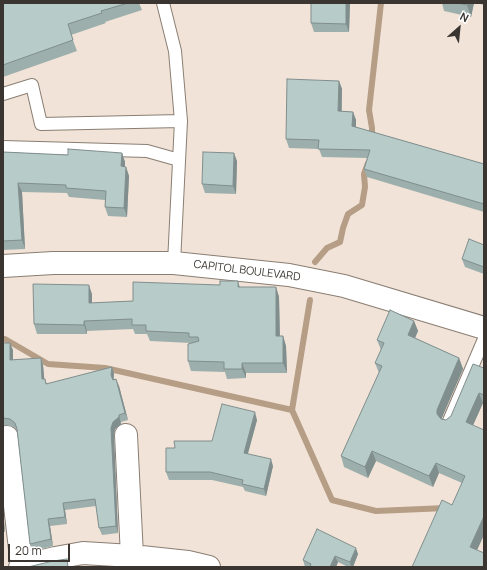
<!DOCTYPE html>
<style>
body{margin:0}
#map{position:relative;width:487px;height:570px;overflow:hidden;background:#f1e3d7;font-family:Manrope,sans-serif}
canvas{display:block}
.frame{position:absolute;inset:0;border:4px solid #3a3530;pointer-events:none}
.north{position:absolute;left:439px;top:8px;width:40px;height:40px;-webkit-text-stroke:3px #fff;paint-order:stroke;rotate:27deg;font-size:11px;font-weight:700;line-height:16px;text-align:center;color:#3a3530}
.north::after{content:'';display:block;margin:auto;width:14px;height:18px;background:#3a3530;clip-path:polygon(50% 0,100% 100%,50% 72%,0 100%)}
.scale{position:absolute;left:8px;top:544px;width:62px;height:18px;box-sizing:border-box;border:2px solid #3a3530;border-top:0;padding-left:5px;font-size:12px;line-height:14px;white-space:nowrap;color:#3a3530;-webkit-text-stroke:3px #fff;paint-order:stroke}
</style>
<div id="map">
<canvas width="487" height="570"></canvas>
<div class="frame"></div>
<div class="north">N</div>
<div class="scale">20 m</div>
</div>
<script>
const ctx = document.querySelector('canvas').getContext('2d');
ctx.lineJoin = 'round';
const shape = rows => new Path2D(rows.map(r => 'M' + r).join(''));
function stroke(path, color, width, dash) { ctx.strokeStyle = color; ctx.lineWidth = width; ctx.lineCap = dash ? 'butt' : 'round'; ctx.setLineDash(dash || []); ctx.stroke(path); }
function fill(path, color) { ctx.fillStyle = color; ctx.fill(path, 'evenodd'); }
function label(font, color, halo, rows, align = 'center') {
  ctx.font = font + ' Manrope,sans-serif'; ctx.lineWidth = 3; ctx.setLineDash([]); ctx.textBaseline = 'middle'; ctx.strokeStyle = halo; ctx.fillStyle = color; for (const [text, x, y, turn = 0] of rows) {
    ctx.save(); ctx.translate(x, y); ctx.rotate((+turn || 0) * Math.PI / 180); ctx.textAlign = isNaN(turn) ? turn : align; if (halo) ctx.strokeText(text, 0, 0); ctx.fillText(text, 0, 0); ctx.restore();
  }
}
const stream = shape([
 [372,138,372,128,369,110,381,3],
 [315,262,327,248,340,242,343,228,348,214,362,205,365,187,364,174,368,163],
 [3,339,5,339,48,364,105,368,292,410,332,500,376,511,446,508],
 [292,410,310,300]
]);
const service = shape([
 [163,3,175,51,181,121,174,263],
 [3,94,32,85,41,124,181,121],
 [3,147,147,151,179,160],
 [448,423,484,339]
]);
const minor = shape([
 [126,435,132,556],
 [7,437,22,566],
 [20,567,55,558,83,553,132,556,188,562,209,567]
]);
const secondary = shape([
 [3,266,53,263,174,263,289,275,344,286,484,328]
]);
const wall = shape([
 [3,3,139,3,142,10,105,22,106,23,71,35,77,51,3,77],
 [311,3,350,3,349,32,314,32,311,23],
 [442,3,474,3,471,17,444,11],
 [476,3,484,3,484,5],
 [339,81,342,89,342,111,353,112,356,120,356,127,484,164,484,212,367,177,364,169,367,158,322,157,319,149,289,148,286,139],
 [3,152,68,155,122,153,125,162,125,167,126,167,129,176,127,217,108,216,105,207,105,200,69,197,67,193,22,192,25,249,3,250],
 [237,161,236,194,205,193,202,184],
 [484,245,484,274,465,267,462,259],
 [238,281,240,287,276,287,279,297,280,336,283,336,286,346,287,373,246,373,246,378,227,379,225,372,191,371,188,361,191,343,150,341,147,334,135,334,133,329,87,331,87,334,37,334,34,324,92,294,92,303,133,301],
 [414,321,418,331,415,338,459,358,463,369,441,419,446,420,451,416,484,368,484,404,483,403,473,425,477,550,484,567,452,505,462,483,439,473,433,487,376,461,368,478,344,467,341,456,379,373,375,363,381,350,377,340],
 [3,343,13,350,13,360,41,358,43,365,44,379,45,379,47,384,112,367,114,374,114,379,119,386,128,420,121,422,121,424,115,429,114,435,118,533,102,535,99,528,96,506,65,510,67,524,50,526,53,546,33,551,30,544,17,430,12,426,5,425,3,426],
 [257,420,248,454,273,466,266,496,245,491,243,487,212,480,169,480,166,472,175,448,212,441],
 [3,511,5,532,3,532],
 [317,529,358,554,353,567,348,567,338,562,336,567,305,567,303,560]
]);
const shadedWall = shape([
 [346,3,350,3,349,32,346,24],
 [468,3,474,3,471,17,467,5],
 [339,81,342,89,341,120,338,111],
 [353,112,356,120,356,134,352,126],
 [122,153,125,162,125,175,121,166],
 [234,153,237,161,236,194,233,186],
 [126,167,129,176,127,217,124,208],
 [18,183,22,192,25,249,22,240],
 [89,285,92,294,92,313,89,303],
 [276,287,279,297,280,346,276,336],
 [84,321,87,331,87,334,84,325],
 [414,321,418,331,412,345,408,335],
 [283,336,286,346,287,373,283,363],
 [10,343,13,350,13,367,10,360],
 [41,358,43,365,45,386,42,379],
 [459,358,463,369,441,420,437,414,437,410],
 [242,363,246,373,246,378,242,369],
 [112,367,114,374,113,382,111,375],
 [116,379,119,386,128,420,125,413],
 [479,393,483,403,470,432,466,422],
 [255,412,257,420,246,460,244,453],
 [119,415,121,424,115,429,114,435,118,533,116,526,111,428,113,422],
 [372,451,376,461,368,478,365,467],
 [271,459,273,466,266,496,264,489],
 [436,463,439,473,433,487,429,476],
 [63,503,65,510,67,524,65,517],
 [3,511,5,532,3,525],
 [484,516,484,535,474,557,470,547],
 [48,519,50,526,53,546,51,539],
 [356,548,358,554,353,567,351,567,350,562],
 [335,556,338,562,336,567,330,567]
]);
const building = shape([
 [3,3,128,3,101,11,102,13,68,24,73,40,3,65,3,3],
 [311,3,346,3,346,24,311,23,311,3],
 [458,3,468,3,467,5,458,3],
 [287,79,339,81,338,111,353,112,352,126,484,164,484,204,364,169,370,150,318,149,319,140,286,139,287,79],
 [68,149,122,153,121,166,126,167,124,208,105,207,106,191,66,188,66,185,18,183,22,240,3,241,3,152,68,155,68,149],
 [203,152,234,153,233,186,202,184,203,152],
 [469,239,484,245,484,267,462,259,469,239],
 [220,281,238,281,238,287,276,287,276,336,283,336,283,363,242,363,242,369,224,369,224,362,188,361,188,344,199,341,198,337,189,337,189,333,146,331,146,325,132,325,132,319,84,321,84,325,34,324,33,284,89,285,89,303,133,301,133,282,220,285,220,281],
 [390,310,414,321,408,335,459,358,437,410,437,414,441,419,446,420,451,416,473,364,484,368,484,395,479,393,466,422,484,430,484,516,470,547,484,553,484,567,412,567,442,500,452,505,465,476,436,463,429,476,372,451,365,467,341,456,382,366,375,363,384,343,377,340,390,310],
 [3,343,10,343,10,360,41,358,42,379,45,379,46,384,112,367,111,375,113,380,116,379,125,413,119,415,119,417,113,422,111,428,116,526,99,528,95,499,63,503,65,517,48,519,51,539,30,544,17,429,15,423,10,419,3,418,3,343],
 [222,404,255,412,244,453,271,459,264,489,242,484,243,480,210,472,166,472,166,448,175,448,174,441,212,441,222,404],
 [317,529,356,548,350,562,335,556,330,567,310,567,311,564,303,560,317,529],
 [67,559,68,567,28,567,53,561,67,559]
]);
const streetNames = [
 ["CAPITOL BOULEVARD",247,271,7]
];
stroke(stream, '#b69d86', 6);
stroke(service, '#8a7e73', 14);
stroke(minor, '#8a7e73', 24);
stroke(secondary, '#8a7e73', 24);
stroke(service, '#fff', 12);
stroke(minor, '#fff', 22);
stroke(secondary, '#fff', 22);
fill(wall, '#9dafad');
fill(shadedWall, '#808e8d');
fill(building, '#b7cbc9');
stroke(building, '#808e8d', 1);
label('11px', '#3a3530', '#fff', streetNames);
</script>
